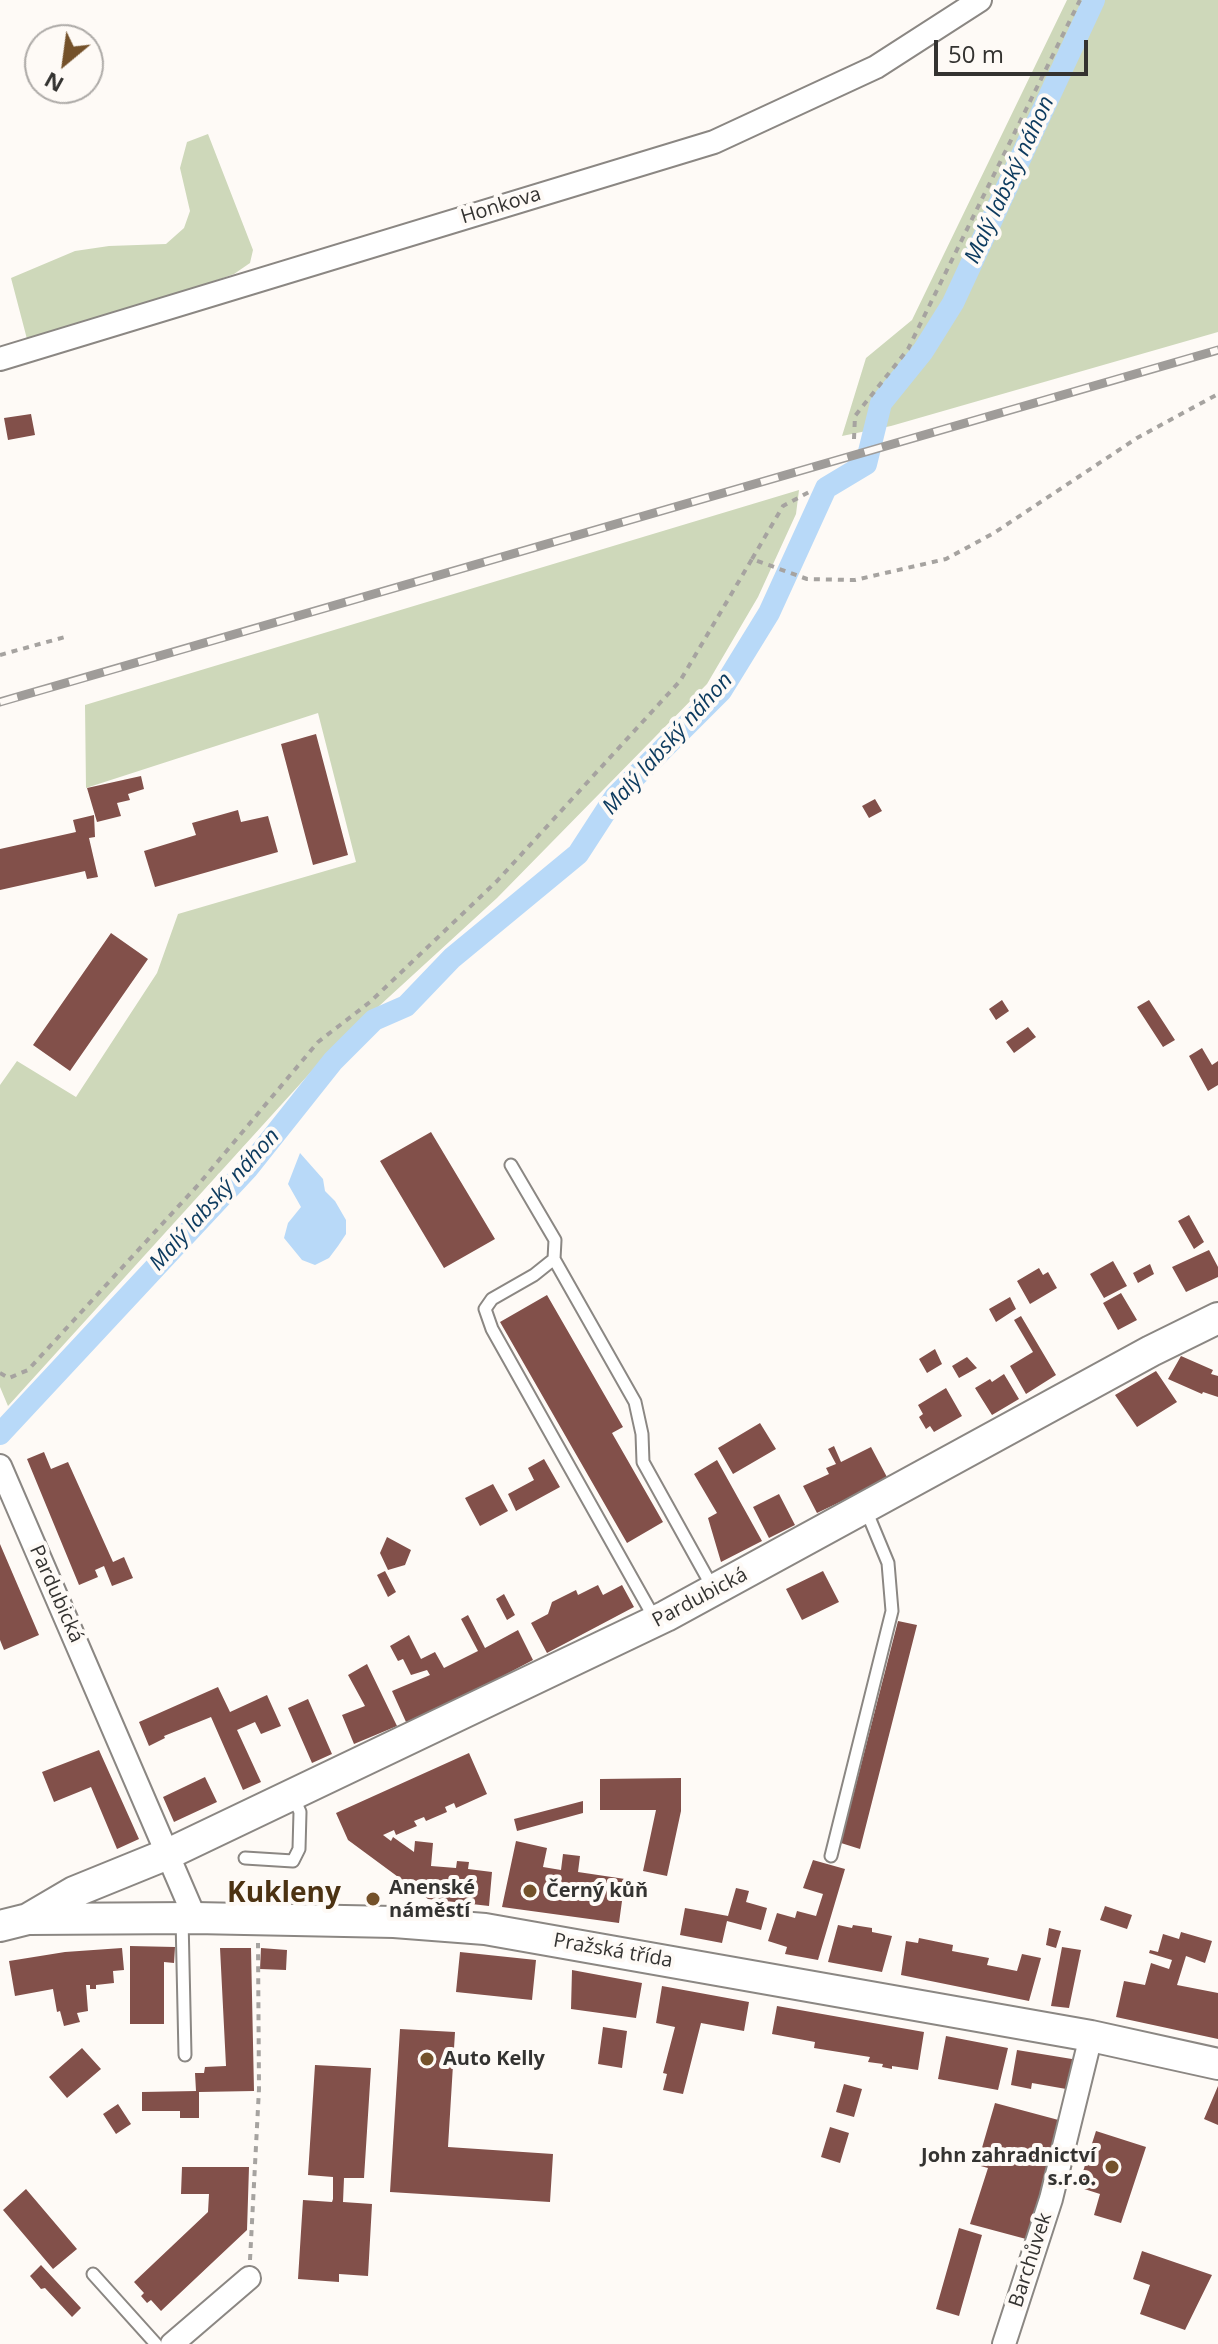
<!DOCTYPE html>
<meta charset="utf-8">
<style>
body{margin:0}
#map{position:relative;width:1218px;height:2344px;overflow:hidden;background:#fefaf6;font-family:"Open Sans",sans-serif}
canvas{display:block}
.north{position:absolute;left:24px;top:24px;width:80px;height:80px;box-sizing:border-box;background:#fefaf6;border:2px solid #adaaa7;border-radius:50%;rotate:209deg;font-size:22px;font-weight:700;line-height:32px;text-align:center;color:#343331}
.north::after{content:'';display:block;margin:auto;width:28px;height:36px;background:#74512a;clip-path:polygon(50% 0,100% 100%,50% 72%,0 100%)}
.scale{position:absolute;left:934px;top:40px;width:154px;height:36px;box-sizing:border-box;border:4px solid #343331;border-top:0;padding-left:10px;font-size:24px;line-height:28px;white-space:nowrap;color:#343331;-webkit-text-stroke:6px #fefaf6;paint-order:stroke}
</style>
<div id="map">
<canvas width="1218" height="2344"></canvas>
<div class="north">N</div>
<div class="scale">50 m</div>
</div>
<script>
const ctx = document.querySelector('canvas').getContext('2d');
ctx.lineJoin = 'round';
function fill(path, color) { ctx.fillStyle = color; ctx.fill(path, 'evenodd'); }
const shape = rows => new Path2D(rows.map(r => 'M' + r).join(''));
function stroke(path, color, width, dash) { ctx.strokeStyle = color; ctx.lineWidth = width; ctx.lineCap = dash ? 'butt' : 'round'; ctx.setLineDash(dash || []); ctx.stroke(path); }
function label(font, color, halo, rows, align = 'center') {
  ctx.font = font + ' "Open Sans",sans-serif'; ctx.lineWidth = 8; ctx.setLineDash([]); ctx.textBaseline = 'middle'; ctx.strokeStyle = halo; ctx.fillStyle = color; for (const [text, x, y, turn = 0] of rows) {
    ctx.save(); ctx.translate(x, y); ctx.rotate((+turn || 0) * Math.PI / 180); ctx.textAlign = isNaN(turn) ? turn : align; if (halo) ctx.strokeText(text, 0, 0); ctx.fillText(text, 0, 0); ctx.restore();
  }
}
const green = shape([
 [1067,0,1218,0,1218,332,891,426,842,436,866,358,912,320],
 [208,134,253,250,250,263,234,274,189,290,27,339,11,278,75,251,109,246,166,244,184,228,190,211,180,168,187,142],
 [799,490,796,514,758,597,707,684,497,898,330,1051,8,1406,0,1387,0,1085,17,1061,76,1097,157,973,178,914,356,862,318,713,86,788,85,705]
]);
const water = shape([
 [300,1153,323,1179,325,1191,335,1201,346,1220,346,1234,338,1246,329,1258,315,1265,302,1260,284,1238,288,1223,301,1207,288,1184]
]);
const canal = shape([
 [0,1434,248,1168,333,1061,374,1020,406,1006,452,958,578,854,615,797,721,691,769,613,826,488,866,464,881,403,923,351,953,303,1094,0]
]);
const building = shape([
 [31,414,35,435,8,440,4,418],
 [316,734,348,855,313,865,281,744],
 [141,776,144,789,128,794,130,800,117,803,121,816,97,822,87,788],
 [875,799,882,811,869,818,862,806],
 [238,810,241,822,268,816,278,852,155,887,144,851,196,835,192,823],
 [94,815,95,837,89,838,98,877,87,879,85,871,0,890,0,849,76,832,73,820],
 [111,933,148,959,70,1071,33,1045],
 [1002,1000,1009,1011,996,1020,989,1009],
 [1149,1000,1175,1040,1163,1047,1137,1007],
 [1028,1027,1036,1037,1014,1053,1006,1042],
 [1202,1048,1212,1065,1218,1061,1218,1085,1208,1091,1189,1056],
 [431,1132,495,1239,444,1268,380,1161],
 [1189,1215,1204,1242,1194,1249,1178,1221],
 [1209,1250,1218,1267,1218,1277,1186,1292,1172,1267],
 [1113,1261,1127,1286,1104,1298,1090,1274],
 [1150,1264,1154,1274,1138,1283,1133,1273],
 [1039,1268,1043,1275,1048,1272,1057,1288,1030,1304,1017,1281],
 [1121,1293,1137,1320,1118,1330,1103,1303],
 [547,1295,623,1427,612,1433,663,1522,627,1543,500,1322],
 [1010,1297,1016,1309,996,1322,989,1309],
 [1021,1316,1056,1375,1026,1394,1010,1366,1033,1352,1014,1320],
 [935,1349,942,1364,927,1373,919,1359],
 [1181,1356,1213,1370,1211,1374,1218,1376,1218,1397,1203,1392,1202,1394,1168,1379],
 [967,1357,977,1368,959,1378,952,1366],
 [1156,1371,1177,1402,1137,1427,1115,1395],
 [1004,1374,1019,1399,992,1415,975,1388,990,1379,992,1382],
 [946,1388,962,1416,934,1432,930,1426,926,1429,919,1417,923,1414,918,1405],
 [760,1423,776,1449,733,1474,718,1448],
 [834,1446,841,1462,871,1447,888,1479,817,1513,803,1486,829,1474,826,1468,836,1464,828,1449],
 [44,1452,51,1469,68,1462,113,1562,124,1557,133,1578,112,1586,104,1566,95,1570,98,1577,79,1585,27,1459],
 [544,1459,560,1487,516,1511,508,1494,534,1480,528,1468],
 [717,1460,762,1541,721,1562,708,1518,717,1513,694,1474],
 [493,1484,508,1511,480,1526,465,1498],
 [779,1494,795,1525,769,1538,753,1507],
 [387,1537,411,1550,405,1565,388,1570,380,1553],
 [0,1544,39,1635,4,1650,0,1640],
 [385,1571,396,1592,388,1597,377,1575],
 [823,1571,839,1602,802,1620,786,1589],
 [598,1585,603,1595,622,1585,634,1607,547,1653,531,1623,548,1614,552,1602,576,1590,578,1595],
 [504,1594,515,1615,507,1620,496,1599],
 [468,1615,485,1648,518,1630,533,1660,446,1706,406,1722,392,1691,430,1675,427,1670,411,1675,403,1659,398,1661,390,1646,409,1635,421,1659,435,1652,444,1668,478,1651,461,1619],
 [898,1621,917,1625,860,1849,841,1843],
 [367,1664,397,1726,354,1744,342,1715,365,1706,348,1675],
 [218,1687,230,1712,267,1695,281,1726,261,1734,255,1722,237,1730,261,1782,243,1790,211,1717,164,1736,165,1738,149,1746,139,1722],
 [308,1699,332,1754,312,1763,288,1708],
 [99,1750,139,1839,117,1849,91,1787,54,1802,42,1772],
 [469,1753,487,1794,456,1808,454,1803,445,1807,447,1812,426,1821,424,1817,414,1821,417,1826,396,1835,394,1830,383,1835,391,1841,393,1837,414,1852,415,1841,433,1843,431,1866,456,1868,457,1861,469,1862,468,1869,492,1872,489,1906,428,1899,348,1840,336,1813],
 [205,1777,217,1802,174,1822,163,1797],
 [681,1778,681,1811,667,1876,643,1871,656,1810,600,1810,600,1779],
 [583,1801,583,1813,517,1831,514,1819],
 [516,1841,547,1848,543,1867,561,1870,563,1854,580,1856,578,1872,625,1879,619,1923,502,1907],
 [813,1860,845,1869,818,1960,785,1954,787,1947,768,1941,777,1913,795,1918,797,1911,816,1916,823,1894,803,1888],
 [736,1888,749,1891,746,1902,767,1908,761,1930,727,1921,722,1943,680,1935,685,1908,728,1916],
 [1105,1906,1132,1915,1127,1929,1100,1920],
 [838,1925,852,1928,853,1925,872,1928,872,1932,892,1936,882,1972,828,1962],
 [1049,1928,1061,1931,1056,1948,1046,1945],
 [1181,1932,1212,1941,1205,1963,1186,1956,1177,1985,1218,1993,1218,2039,1116,2017,1124,1981,1145,1985,1151,1963,1169,1969,1172,1960,1149,1953,1150,1950,1158,1952,1163,1934,1179,1939],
 [919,1938,953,1945,952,1951,989,1958,987,1965,1017,1971,1022,1954,1041,1958,1029,2001,901,1975,906,1941,918,1943],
 [130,1946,175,1947,174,1963,164,1962,164,2024,130,2024],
 [1062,1947,1081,1950,1069,2008,1051,2006],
 [122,1948,124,1970,113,1971,114,1983,96,1985,96,1989,90,1989,90,1985,86,1985,88,2011,77,2013,80,2022,64,2026,60,2011,57,2012,53,1989,15,1996,9,1961,65,1952],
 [220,1948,251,1948,254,2091,199,2092,199,2118,180,2118,180,2111,142,2111,142,2092,196,2091,195,2073,204,2073,205,2067,226,2066],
 [261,1948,287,1950,286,1970,260,1969],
 [460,1952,536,1960,532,2000,456,1992],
 [572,1970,642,1983,636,2018,571,2009],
 [662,1986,749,2002,744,2031,701,2023,683,2094,663,2090,667,2074,663,2073,675,2027,656,2023],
 [777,2006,924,2032,918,2070,892,2066,892,2069,882,2067,883,2064,868,2062,870,2057,814,2048,815,2042,772,2034],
 [603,2027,627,2031,622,2068,598,2064],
 [400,2029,455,2032,448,2147,553,2154,550,2202,390,2192],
 [946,2036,1008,2048,998,2090,938,2079],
 [82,2048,101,2069,67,2098,49,2077],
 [1017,2050,1078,2060,1072,2090,1032,2083,1031,2089,1011,2085],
 [315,2065,371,2068,364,2178,344,2178,343,2202,372,2204,368,2276,339,2274,339,2282,298,2279,303,2200,332,2202,333,2199,333,2177,308,2175],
 [844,2084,862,2089,854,2117,836,2112],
 [1218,2086,1218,2125,1204,2119],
 [995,2103,1066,2122,1061,2145,1026,2239,970,2224,988,2168,977,2165],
 [118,2104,131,2124,116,2134,103,2114],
 [830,2127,849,2133,840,2163,821,2157],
 [1096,2131,1146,2147,1121,2223,1094,2215,1100,2194,1078,2187],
 [182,2167,249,2167,247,2230,161,2311,151,2300,147,2303,141,2296,144,2293,134,2282,208,2212,209,2194,181,2194],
 [26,2189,77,2249,53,2269,3,2210],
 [959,2228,982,2235,959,2316,936,2309],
 [1142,2251,1212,2275,1185,2330,1140,2314,1150,2285,1133,2279],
 [41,2265,81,2308,72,2317,45,2288,41,2289,30,2276]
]);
const path = shape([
 [854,439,855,416,908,349,1080,0],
 [752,559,783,506,811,491],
 [0,655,65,637],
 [0,1373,9,1378,28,1370,198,1185,318,1042,370,1002,497,881,680,681,752,559,807,579,855,580,946,559,994,533,1137,438,1218,394],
 [250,2260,259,2089,258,1943]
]);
const lane = shape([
 [511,1165,555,1240,554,1259,534,1275,492,1299,485,1309,492,1329,656,1621],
 [554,1259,635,1402,642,1434,643,1462,714,1590],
 [831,1856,892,1611,888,1563,866,1510],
 [245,1858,293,1861,299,1849,300,1812,293,1796],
 [182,1918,185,2055],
 [93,2274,156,2344]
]);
const street = shape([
 [0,359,714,142,876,67,980,0],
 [0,1466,195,1918],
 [172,2344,249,2278],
 [1004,2344,1051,2199,1091,2036]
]);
const secondary = shape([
 [28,1919,74,1892,170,1853,666,1616,1151,1351,1218,1318],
 [0,1926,28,1919,195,1918,394,1922,485,1929,1091,2036,1218,2064]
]);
const rail = shape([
 [0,702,1218,350]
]);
const markers = [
 [530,1891,8,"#74512a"],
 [373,1899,8,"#74512a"],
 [427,2059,8,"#74512a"],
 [1112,2167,8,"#74512a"]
];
const streetNames = [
 ["Honkova",501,206,-17],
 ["Pardubická",56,1594,66],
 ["Pardubická",700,1598,-28],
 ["Pražská třída",613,1951,10],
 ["Barchůvek",1031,2260,-72]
];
const poiNames = [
 ["Anenské",389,1888],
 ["náměstí",389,1911],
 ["Černý kůň",546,1891],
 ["Auto Kelly",443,2059],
 ["John zahradnictví",1096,2156,"right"],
 ["s.r.o.",1096,2179,"right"]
];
const waterNames = [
 ["Malý labský náhon",1010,180,-65],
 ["Malý labský náhon",668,744,-48],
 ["Malý labský náhon",215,1200,-48]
];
const districtNames = [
 ["Kukleny",284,1894]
];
fill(green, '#ced8ba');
fill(water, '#b8d9f8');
stroke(canal, '#b8d9f8', 22);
fill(building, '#82504a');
stroke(lane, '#8b8783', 15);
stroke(street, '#8b8783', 26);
stroke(secondary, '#8b8783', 34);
stroke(path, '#a6a3a0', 4, [6, 6]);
stroke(lane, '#fff', 11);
stroke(street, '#fff', 22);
stroke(secondary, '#fff', 30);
stroke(rail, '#9f9c99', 9);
stroke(rail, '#fefaf6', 6, [18]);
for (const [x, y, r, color] of markers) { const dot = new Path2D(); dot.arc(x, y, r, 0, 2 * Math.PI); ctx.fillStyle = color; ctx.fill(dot); stroke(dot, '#fefaf6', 3); }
label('20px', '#343331', '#fefaf6', streetNames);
label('bold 20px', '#343331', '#fefaf6', poiNames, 'left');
label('italic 22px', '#0c3a5e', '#fefaf6', waterNames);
label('bold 28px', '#4c3212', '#fefaf6', districtNames);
</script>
